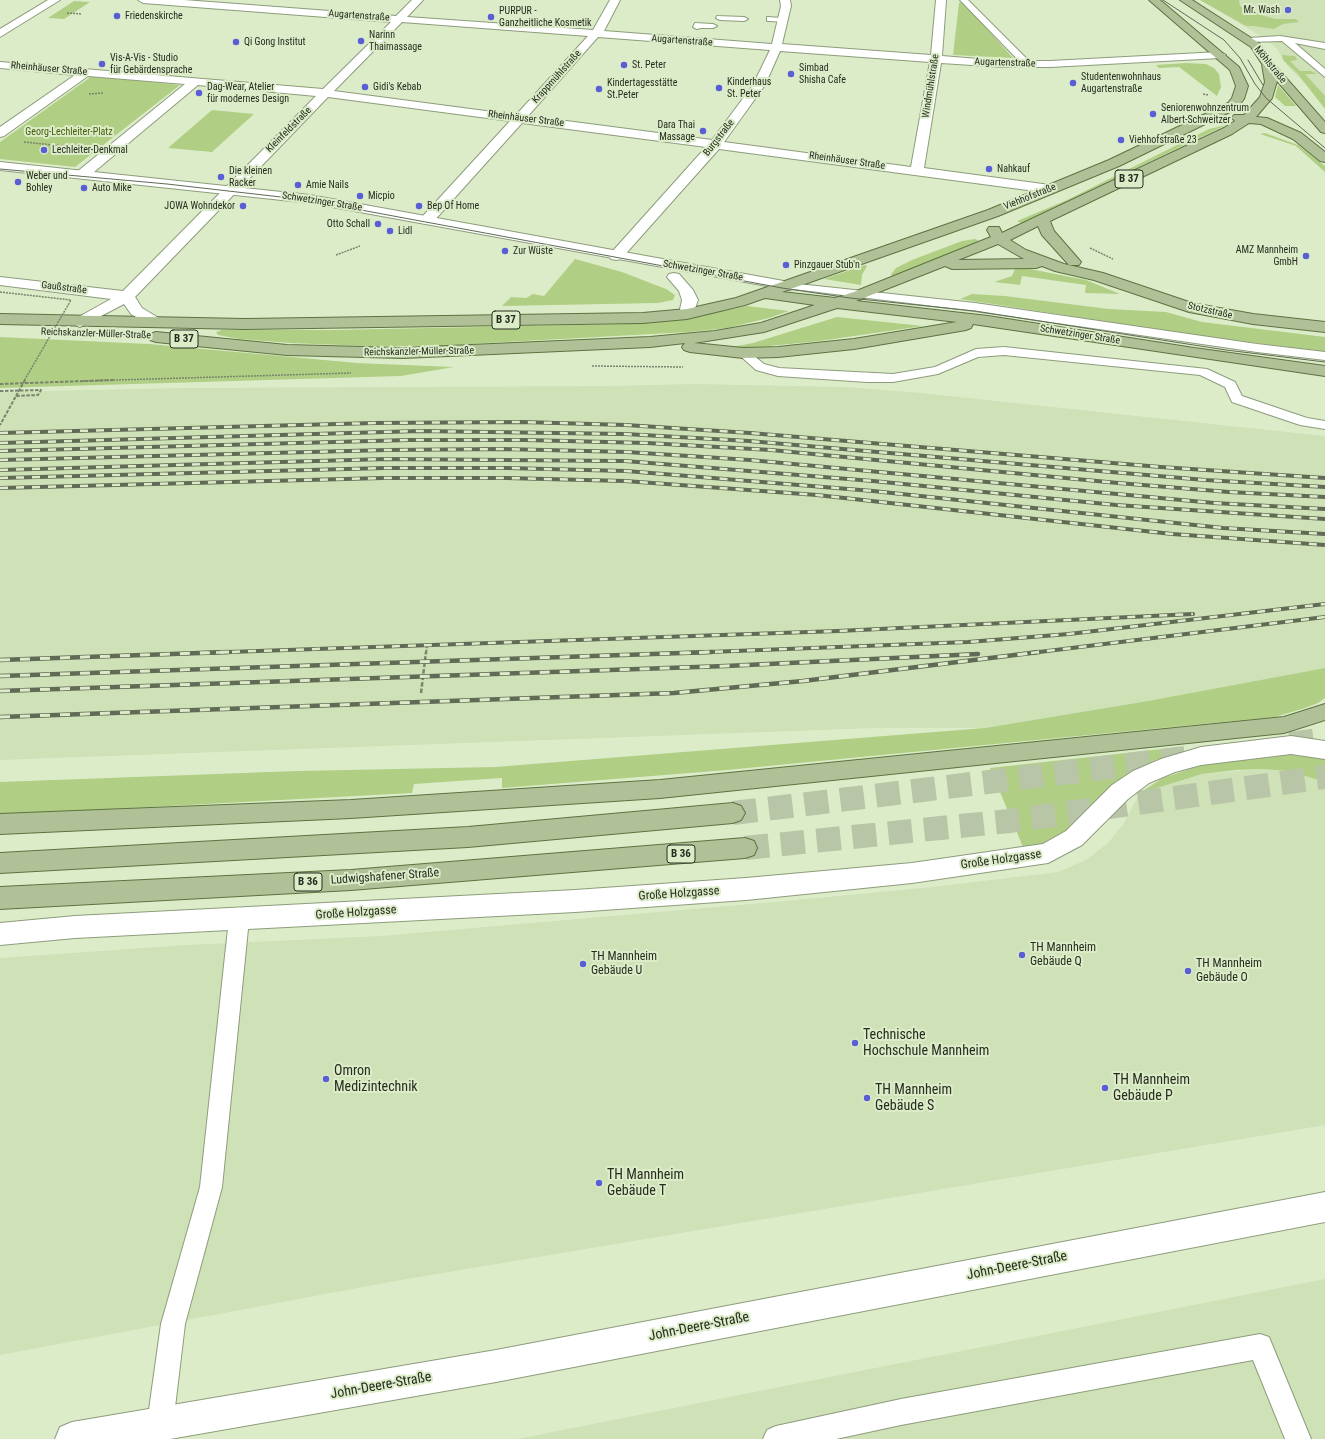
<!DOCTYPE html>
<meta charset="utf-8">
<style>
body{margin:0}
canvas{display:block;background:#dcecc9}
</style>
<canvas width="1325" height="1439"></canvas>
<script>
const ctx = document.querySelector('canvas').getContext('2d');
ctx.lineJoin = 'round';
function fill(path, color) { ctx.fillStyle = color; ctx.fill(path, 'evenodd'); }
const shape = rows => new Path2D(rows.map(r => 'M' + r).join(''));
function stroke(path, color, width, dash) { ctx.strokeStyle = color; ctx.lineWidth = width; ctx.lineCap = dash ? 'butt' : 'round'; ctx.setLineDash(dash || []); ctx.stroke(path); }
function label(font, color, halo, rows, align = 'center') {
  ctx.font = font + ' "Roboto Condensed",sans-serif'; ctx.lineWidth = 4; ctx.setLineDash([]); ctx.textBaseline = 'middle'; ctx.strokeStyle = halo; ctx.fillStyle = color; for (const [text, x, y, turn = 0] of rows) {
    ctx.save(); ctx.translate(x, y); ctx.rotate((+turn || 0) * Math.PI / 180); ctx.textAlign = isNaN(turn) ? turn : align; if (halo) ctx.strokeText(text, 0, 0); ctx.fillText(text, 0, 0); ctx.restore();
  }
}
const built = shape([
 [1200,0,1325,0,1325,102,1288,67,1277,49,1266,39],
 [695,384,846,387,921,393,1325,436,1325,668,1148,701,985,728,876,728,0,760,0,392,185,388,608,386],
 [1261,769,1289,771,1325,782,1325,1125,395,1281,0,1355,0,958,187,945,381,936,774,902,933,887,1058,872,1086,860,1108,843,1124,823,1137,798,1144,792,1202,774],
 [1325,1279,1325,1439,517,1439]
]);
const green = shape([
 [1200,0,1239,0,1240,6,1254,13,1275,19,1296,19,1299,22,1283,24,1274,29,1253,26,1246,26],
 [74,1,90,2,64,19,48,18],
 [961,2,964,3,1013,58,953,55,959,3],
 [1282,55,1295,56,1297,60,1290,61,1300,71,1311,71,1317,74,1305,74,1325,96,1325,109,1297,73,1283,60],
 [1186,63,1206,64,1214,68,1219,74,1220,81,1221,87,1217,96,1179,67,1159,68,1156,65],
 [92,76,180,85,75,167,0,159,0,142],
 [1278,85,1296,106,1285,106,1275,97],
 [212,110,254,114,212,152,168,148],
 [1226,125,1021,223,1017,221,1067,200,1209,129],
 [1265,133,1298,145,1325,166,1325,172,1296,146,1260,134],
 [975,239,979,241,897,275,892,276,891,274,896,268,912,260,962,241],
 [575,259,622,272,666,289,675,295,673,300,658,303,502,306,511,297,526,298,533,294,544,296],
 [865,265,867,266,862,275,861,285,824,279],
 [1015,269,1030,269,1086,280,1120,294,1085,293,1086,285,1022,276,1020,285,994,282,1012,276],
 [972,294,1005,296,1109,309,1166,312,1202,322,1325,337,1325,352,1188,334,960,299],
 [747,306,789,311,769,318,727,328,689,332,432,346,367,346,290,343,240,339,218,335,216,332,222,330,331,330,627,324,686,319],
 [837,317,923,326,820,341,769,346,736,348,732,347,753,343],
 [0,337,149,344,357,363,454,367,401,376,0,388],
 [1325,668,1325,698,1318,703,1305,708,1275,717,727,770,502,788,502,778,414,784,412,793,0,815,0,782,297,771,495,767,985,728,1148,701],
 [1171,748,1174,754,1155,760,1124,777,1110,787,1066,832,1039,846,1023,847,990,768],
 [1297,754,1325,759,1325,782,1289,771,1261,769,1236,770,1202,774,1144,792,1144,790,1163,778,1202,765]
]);
const primaryTunnel = shape([
 [1290,744,1325,739],
 [733,813,1185,758],
 [745,848,1009,821,1325,777]
]);
const pathFar2 = shape([
 [67,13,82,14],
 [89,94,103,93],
 [1203,94,1208,95],
 [24,142,83,148],
 [1090,248,1113,259],
 [336,255,360,246],
 [592,366,683,367],
 [83,381,351,373]
]);
const pathFar1 = shape([
 [0,384,114,380],
 [0,391,41,390,38,395,16,396,0,425],
 [426,653,427,646]
]);
const path = shape([
 [421,693,426,652]
]);
const service = shape([
 [960,0,968,0,1030,62,1030,66,1024,66,960,0],
 [717,16,744,17,748,19,744,21,720,20,716,18,717,16],
 [767,17,783,18,787,20,783,22,770,21,767,21,767,17],
 [695,23,713,24,717,26,713,28,701,28,697,29,693,27,695,23],
 [1280,36,1325,43,1325,49,1295,43,1325,69,1325,77,1282,41,1249,42,1245,40,1249,38,1280,36],
 [789,283,975,303,1257,344,1325,352,1325,360,1257,352,975,311,785,288,783,286,789,283],
 [1004,347,1207,369,1235,382,1242,396,1307,418,1325,421,1325,429,1300,425,1232,402,1225,387,1200,375,1004,355,978,357,938,374,893,382,867,382,778,376,756,370,737,353,739,350,747,350,764,364,779,368,893,374,935,367,976,349,1004,347],
 [239,911,246,913,249,919,222,1187,185,1324,173,1424,169,1433,160,1437,151,1433,147,1424,161,1324,200,1187,229,919,232,913,239,911],
 [1260,1334,1269,1337,1311,1439,1285,1439,1253,1360,901,1425,836,1439,763,1439,767,1430,776,1426,901,1399,1260,1334]
]);
const minor = shape([
 [48,0,60,0,0,37,0,29,48,0],
 [138,0,184,0,396,16,412,0,423,0,407,17,593,30,610,0,620,0,604,31,772,44,781,6,780,0,790,0,791,6,782,44,931,55,936,0,946,0,942,56,1003,61,1050,61,1220,52,1226,55,1220,58,1050,67,1003,67,941,63,924,168,1050,185,1055,186,1057,189,1055,192,1050,193,719,149,621,259,616,260,611,259,609,256,611,253,706,147,522,123,432,223,427,224,422,223,420,220,422,217,510,121,328,97,135,297,142,308,162,320,165,323,162,326,152,326,131,314,124,304,80,327,75,325,72,322,75,319,111,299,0,285,0,277,123,291,316,96,198,85,88,177,83,178,78,177,77,174,78,171,185,84,88,76,4,136,0,137,0,127,75,75,0,68,0,62,323,89,391,22,143,3,138,0],
 [402,22,588,36,516,115,334,91,402,22],
 [598,37,770,50,753,85,712,140,528,116,598,37],
 [780,51,930,62,911,167,724,142,765,85,780,51],
 [1291,736,1325,741,1325,759,1291,754,1201,765,1175,772,1149,783,1128,799,1082,845,1048,863,912,883,746,900,575,912,75,938,0,945,0,923,75,916,575,890,746,878,912,863,1043,844,1066,831,1112,785,1133,771,1161,759,1201,747,1291,736],
 [1325,1192,1325,1222,496,1382,170,1439,55,1439,60,1427,72,1422,496,1350,1325,1192]
]);
const tertiary = shape([
 [0,162,310,195,789,282,794,283,796,286,794,289,789,290,310,203,0,170,0,162],
 [674,273,679,274,693,290,698,300,692,317,682,317,679,314,682,300,679,291,667,277,669,274,674,273]
]);
const primary = shape([
 [1149,0,1160,0,1239,67,1248,86,1244,99,1236,109,1119,166,998,216,782,292,835,298,854,292,991,237,987,230,989,227,999,227,1002,233,1004,232,1224,128,1235,121,1232,118,1234,115,1244,115,1260,97,1265,82,1262,64,1251,47,1180,0,1192,0,1259,43,1272,62,1325,122,1325,133,1321,132,1277,81,1272,98,1256,117,1267,118,1301,133,1325,152,1325,162,1320,161,1293,139,1261,124,1249,123,1232,134,1050,221,1054,231,1081,262,1079,265,1069,265,1042,235,1038,226,1010,240,1026,250,1064,264,1103,273,1192,303,1253,314,1325,322,1325,332,1253,324,1189,312,1094,280,1055,271,1042,266,1036,268,952,269,945,266,856,301,988,316,1194,348,1325,366,1325,376,973,324,971,328,966,330,854,349,778,357,743,358,690,352,684,350,682,347,685,343,650,347,403,358,287,355,156,342,150,340,148,337,150,334,156,332,287,345,403,348,650,337,715,331,761,323,815,305,765,298,745,305,687,319,643,323,245,329,0,324,0,314,245,319,643,313,687,309,736,298,988,210,1109,160,1228,103,1232,98,1236,86,1230,70,1149,0],
 [998,244,1024,259,958,260,998,244],
 [837,308,957,322,854,339,778,347,743,348,694,343,764,332,837,308],
 [1325,704,1325,720,1284,733,660,798,351,818,0,834,0,814,351,800,660,780,1284,717,1325,704],
 [733,803,741,806,745,813,741,820,733,823,468,847,0,873,0,853,468,827,733,803],
 [745,838,754,841,757,848,754,855,745,858,351,890,0,909,0,887,351,870,745,838]
]);
const tram = shape([
 [1163,0,1224,40,1240,58,1255,84,1266,98,1325,148],
 [1248,60,1263,85],
 [0,169,167,184,307,200,782,288,850,298,975,311,1226,350,1325,362]
]);
const railFar1 = shape([
 [0,433,375,423,522,422,626,425,750,433,1161,467,1325,478],
 [0,443,420,431,625,434,749,441,1205,480,1325,487],
 [0,451,409,440,525,440,647,443,771,450,1118,483,1229,492,1325,497],
 [0,460,387,450,503,449,627,452,750,460,1214,503,1325,509],
 [0,470,386,459,625,461,873,481,1116,505,1325,519],
 [0,478,385,468,507,468,626,471,873,491,1223,528,1325,534],
 [0,488,383,478,506,478,625,481,817,495,1172,534,1325,545],
 [200,653,838,631,1193,614],
 [683,653,968,642,1069,634,1325,604],
 [1031,653,1325,617]
]);
const rail = shape([
 [0,660,229,652],
 [0,676,712,652],
 [0,691,726,666,978,654],
 [0,717,674,693,803,681,1039,652]
]);
const pathBridgeFar1 = shape([
 [0,292,71,300,24,381]
]);
const pathBridge = shape([
 [16,396,25,380]
]);
const markers = [
 [1288,10,4,"#595ed5"],
 [117,16,4,"#595ed5"],
 [491,17,4,"#595ed5"],
 [361,41,4,"#595ed5"],
 [236,42,4,"#595ed5"],
 [102,64,4,"#595ed5"],
 [624,65,4,"#595ed5"],
 [791,74,4,"#595ed5"],
 [1073,83,4,"#595ed5"],
 [365,87,4,"#595ed5"],
 [719,88,4,"#595ed5"],
 [599,89,4,"#595ed5"],
 [199,93,4,"#595ed5"],
 [1153,114,4,"#595ed5"],
 [703,131,4,"#595ed5"],
 [1121,140,4,"#595ed5"],
 [44,150,4,"#595ed5"],
 [989,169,4,"#595ed5"],
 [221,177,4,"#595ed5"],
 [18,182,4,"#595ed5"],
 [298,185,4,"#595ed5"],
 [84,188,4,"#595ed5"],
 [360,196,4,"#595ed5"],
 [243,206,4,"#595ed5"],
 [419,206,4,"#595ed5"],
 [378,224,4,"#595ed5"],
 [390,231,4,"#595ed5"],
 [505,251,4,"#595ed5"],
 [1306,256,4,"#595ed5"],
 [786,265,4,"#595ed5"],
 [1022,955,4,"#595ed5"],
 [583,964,4,"#595ed5"],
 [1188,971,4,"#595ed5"],
 [855,1043,4,"#595ed5"],
 [326,1079,4,"#595ed5"],
 [1105,1088,4,"#595ed5"],
 [867,1098,4,"#595ed5"],
 [599,1183,4,"#595ed5"]
];
const farPoinames = [
 ["Mr. Wash",1280,10,"right"],
 ["PURPUR -",499,11],
 ["Ganzheitliche Kosmetik",499,23],
 ["Friedenskirche",125,16],
 ["Narinn",369,35],
 ["Thaimassage",369,47],
 ["Qi Gong Institut",244,42],
 ["Vis-A-Vis - Studio",110,58],
 ["für Gebärdensprache",110,70],
 ["St. Peter",632,65],
 ["Simbad",799,68],
 ["Shisha Cafe",799,80],
 ["Studentenwohnhaus",1081,77],
 ["Augartenstraße",1081,89],
 ["Kinderhaus",727,82],
 ["St. Peter",727,94],
 ["Kindertagesstätte",607,83],
 ["St.Peter",607,95],
 ["Dag-Wear, Atelier",207,87],
 ["für modernes Design",207,99],
 ["Gidi's Kebab",373,87],
 ["Seniorenwohnzentrum",1161,108],
 ["Albert-Schweitzer",1161,120],
 ["Dara Thai",695,125,"right"],
 ["Massage",695,137,"right"],
 ["Viehhofstraße 23",1129,140],
 ["Lechleiter-Denkmal",52,150],
 ["Nahkauf",997,169],
 ["Die kleinen",229,171],
 ["Racker",229,183],
 ["Weber und",26,176],
 ["Bohley",26,188],
 ["Amie Nails",306,185],
 ["Auto Mike",92,188],
 ["Micpio",368,196],
 ["JOWA Wohndekor",235,206,"right"],
 ["Bep Of Home",427,206],
 ["Otto Schall",370,224,"right"],
 ["Lidl",398,231],
 ["AMZ Mannheim",1298,250,"right"],
 ["GmbH",1298,262,"right"],
 ["Zur Wüste",513,251],
 ["Pinzgauer Stub'n",794,265]
];
const farStreetnames = [
 ["Augartenstraße",359,16,4],
 ["Augartenstraße",682,41,4],
 ["Augartenstraße",1005,63,2],
 ["Möhlstraße",1270,65,51],
 ["Rheinhäuser Straße",49,69,5],
 ["Krappmühlstraße",557,77,-48],
 ["Windmühlstraße",931,86,-81],
 ["Rheinhäuser Straße",526,119,7],
 ["Kleinfeldstraße",289,130,-45],
 ["Burgstraße",719,138,-52],
 ["Rheinhäuser Straße",847,161,8],
 ["Viehhofstraße",1030,197,-22],
 ["Schwetzinger Straße",322,202,9],
 ["Schwetzinger Straße",703,271,10],
 ["Gaußstraße",64,288,7],
 ["Stotzstraße",1210,311,13],
 ["Reichskanzler-Müller-Straße",96,334,2],
 ["Schwetzinger Straße",1080,335,9],
 ["Reichskanzler-Müller-Straße",419,352,-1]
];
const farParknames = [
 ["Georg-Lechleiter-Platz",69,132]
];
const shields = [
 [1129,179,28],
 [506,320,28],
 [184,339,28],
 [681,854,28],
 [308,882,28]
];
const shieldNames = [
 ["B 37",1129,179],
 ["B 37",506,320],
 ["B 37",184,339],
 ["B 36",681,854],
 ["B 36",308,882]
];
const streetNames = [
 ["Große Holzgasse",1001,860,-8],
 ["Ludwigshafener Straße",385,877,-4],
 ["Große Holzgasse",679,894,-4],
 ["Große Holzgasse",356,913,-4]
];
const poiNames = [
 ["TH Mannheim",1030,948],
 ["Gebäude Q",1030,962],
 ["TH Mannheim",591,957],
 ["Gebäude U",591,971],
 ["TH Mannheim",1196,964],
 ["Gebäude O",1196,978]
];
const nearPoinames = [
 ["Technische",863,1035],
 ["Hochschule Mannheim",863,1051],
 ["Omron",334,1071],
 ["Medizintechnik",334,1087],
 ["TH Mannheim",1113,1080],
 ["Gebäude P",1113,1096],
 ["TH Mannheim",875,1090],
 ["Gebäude S",875,1106],
 ["TH Mannheim",607,1175],
 ["Gebäude T",607,1191]
];
const nearStreetnames = [
 ["John-Deere-Straße",1017,1266,-11],
 ["John-Deere-Straße",699,1327,-11],
 ["John-Deere-Straße",381,1386,-10]
];
fill(built, '#cfe1b7');
fill(green, '#b0cf85');
stroke(primaryTunnel, '#b8c6a7', 24, [24, 12]);
stroke(service, '#8d9c7b', 2);
stroke(minor, '#8d9c7b', 2);
stroke(tertiary, '#8d9c7b', 2);
stroke(primary, '#5e7240', 2);
stroke(pathFar2, '#79846c', 1.5, [2, 1]);
stroke(pathFar1, '#79846c', 2, [3.5, 1.5]);
stroke(path, '#79846c', 2.5, [4.5, 2]);
fill(service, '#fff');
fill(minor, '#fff');
fill(tertiary, '#fff');
fill(primary, '#b0c198');
stroke(tram, '#606a55', 1);
stroke(railFar1, '#606a55', 4);
stroke(rail, '#606a55', 4.5);
stroke(railFar1, '#dcecc9', 2.5, [8]);
stroke(rail, '#dcecc9', 3, [10]);
stroke(pathBridgeFar1, '#79846c', 1.5, [2, 1]);
stroke(pathBridge, '#79846c', 2, [3.5, 1.5]);
for (const [x, y, r, color] of markers) { const dot = new Path2D(); dot.arc(x, y, r, 0, 2 * Math.PI); ctx.fillStyle = color; ctx.fill(dot); stroke(dot, '#dcecc9', 1.5); }
label('10px', '#262c1e', '#dcecc9', farPoinames, 'left');
label('10px', '#262c1e', '#dcecc9', farStreetnames);
label('10px', '#435e0a', '#dcecc9', farParknames);
for (const [x, y, w] of shields) { const box = new Path2D(); box.roundRect(x - w / 2, y - 9, w, 18, 3); ctx.fillStyle = '#dcecc9'; ctx.fill(box); stroke(box, '#262c1e', 1); }
label('bold 11px', '#262c1e', null, shieldNames);
label('12px', '#262c1e', '#dcecc9', streetNames);
label('12px', '#262c1e', '#dcecc9', poiNames, 'left');
label('14px', '#262c1e', '#dcecc9', nearPoinames, 'left');
label('14px', '#262c1e', '#dcecc9', nearStreetnames);
</script>
